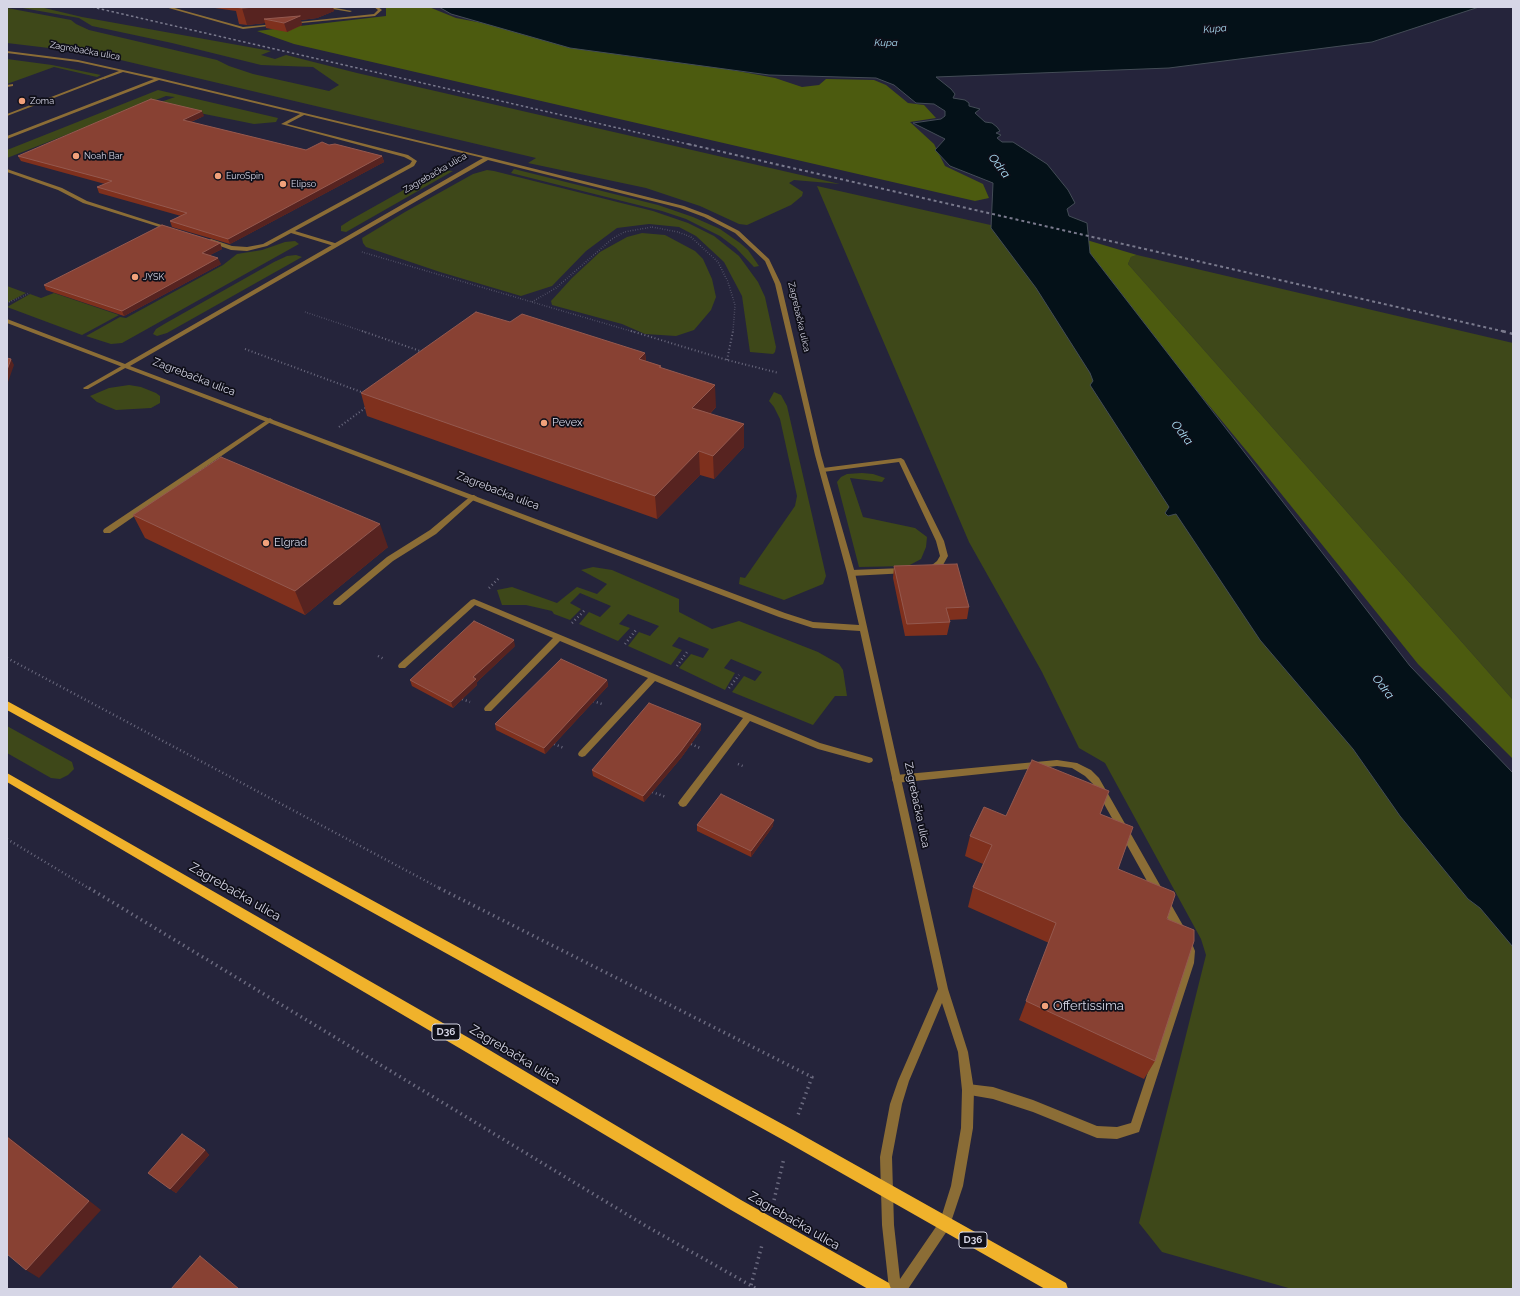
<!DOCTYPE html>
<meta charset="utf-8">
<style>
body{margin:0}
#map{position:relative;width:1520px;height:1296px;overflow:hidden;background:#25243b;font-family:Raleway,sans-serif}
canvas{display:block}
.frame{position:absolute;inset:0;border:8px solid #d6d6e6;pointer-events:none}
</style>
<div id="map">
<canvas width="1520" height="1296"></canvas>
<div class="frame"></div>
</div>
<script>
const ctx = document.querySelector('canvas').getContext('2d');
ctx.lineJoin = 'round';
function fill(path, color) { ctx.fillStyle = color; ctx.fill(path, 'evenodd'); }
const shape = rows => new Path2D(rows.map(r => 'M' + r).join(''));
function stroke(path, color, width, dash) { ctx.strokeStyle = color; ctx.lineWidth = width; ctx.lineCap = dash ? 'butt' : 'round'; ctx.setLineDash(dash || []); ctx.stroke(path); }
function label(font, color, halo, rows, align = 'center') {
  ctx.font = font + ' Raleway,sans-serif'; ctx.lineWidth = 3.5; ctx.setLineDash([]); ctx.textBaseline = 'middle'; ctx.strokeStyle = halo; ctx.fillStyle = color; for (const [text, x, y, turn = 0] of rows) {
    ctx.save(); ctx.translate(x, y); ctx.rotate((+turn || 0) * Math.PI / 180); ctx.textAlign = isNaN(turn) ? turn : align; if (halo) ctx.strokeText(text, 0, 0); ctx.fillText(text, 0, 0); ctx.restore();
  }
}
const green = shape([
 [17,7,40,7,82,17,271,51,261,55,275,59,286,55,357,73,840,184,794,180,789,183,803,192,802,196,791,205,747,225,739,224,700,206,646,188,528,163,536,158,91,53,7,43,7,8,71,20,76,24,89,30,217,60,229,66,253,74,329,91,339,85,313,67,261,65,172,43,92,26,79,18],
 [7,59,52,65,101,75,97,77,54,67,7,84],
 [158,90,278,118,276,122,254,124,155,104,175,97,166,96,7,158,7,150],
 [514,169,658,205,693,217,720,229,740,243,748,250,759,266,754,267,736,248,720,236,686,219,662,211,511,173],
 [443,170,453,171,346,232,341,231,341,226,352,219,434,173],
 [487,170,494,171,653,211,688,223,714,236,739,256,758,282,765,297,776,347,775,352,773,354,750,352,742,296,724,262,696,236,679,227,649,224,617,228,586,251,552,286,521,296,440,272,366,247,363,243,362,238,405,212,473,174],
 [817,186,1004,228,1513,908,1513,1289,1292,1289,1162,1252,1139,1223,1206,955,1201,939,1105,763,1079,748,1042,672,969,542],
 [642,233,665,235,695,251,703,259,712,279,716,297,711,310,694,330,676,336,645,334,622,324,552,305,551,301,572,278,600,252,627,237],
 [295,241,299,244,122,343,111,344,86,336,120,317,126,318,223,265,237,254,262,250,285,242],
 [296,255,302,257,167,333,157,336,153,334,156,329,166,323,274,262,287,256],
 [1137,255,1513,343,1513,700,1128,264,1131,257],
 [7,286,26,293,7,303],
 [54,293,119,315,82,335,7,307,30,294,41,298],
 [129,385,141,387,156,393,160,396,160,403,151,408,116,410,97,402,90,396,109,388],
 [774,392,781,395,787,406,826,576,823,584,784,600,739,584,740,577,745,578,795,506,797,496,780,419,774,407,769,401],
 [862,473,873,474,885,478,882,482,850,478,863,517,915,528,927,537,926,547,921,559,908,566,859,567,837,482,841,477,847,474],
 [593,567,612,570,672,596,679,599,679,612,712,629,739,621,818,652,839,664,843,670,847,696,835,696,813,725,732,692,744,676,755,681,762,672,731,659,724,668,735,673,725,690,679,668,691,654,703,658,709,649,679,637,672,646,682,650,671,665,628,646,639,632,650,636,659,626,628,614,619,624,630,628,618,641,579,624,589,612,600,617,611,606,580,593,570,603,581,609,570,620,554,614,552,611,526,605,502,605,497,590,512,587,557,603,577,587,597,594,607,584,581,570],
 [7,726,72,762,74,769,68,775,60,779,51,778,7,753]
]);
const forest = shape([
 [386,7,429,7,456,18,775,78,802,87,819,85,826,79,874,80,886,85,908,103,924,105,936,118,910,122,934,144,945,166,983,184,989,198,975,201,294,44,257,31,386,16],
 [1080,238,1137,255,1131,257,1128,264,1513,700,1513,759,1418,664,1250,455,1087,258]
]);
const water = shape([
 [439,7,1479,7,1372,42,1169,68,936,77,951,89,955,94,953,98,965,100,969,103,969,106,980,109,975,113,985,122,992,123,997,127,1000,131,996,133,1001,135,997,138,1002,142,1013,142,1047,164,1068,190,1075,203,1067,209,1069,216,1087,223,1090,253,1410,666,1513,773,1513,947,1480,908,1468,899,1436,860,1400,816,1353,749,1260,640,1176,514,1168,516,1165,513,1169,507,1090,385,1093,381,1090,373,1036,288,991,228,993,183,950,166,935,150,945,139,913,123,941,119,945,116,945,111,934,104,916,103,894,85,876,78,769,75,570,48,451,14,439,7]
]);
const pathFar4 = shape([
 [28,7,30,8]
]);
const pathFar3 = shape([
 [362,252,634,332],
 [532,302,556,288,612,239,624,232,652,227,678,232,691,237,718,262,728,282,735,305,733,332],
 [7,303,30,293],
 [305,312,365,332]
]);
const pathFar2 = shape([
 [362,331,423,352],
 [631,331,727,360,779,373],
 [245,349,364,393],
 [727,360,733,331],
 [339,427,368,406]
]);
const pathFar1 = shape([
 [489,588,500,577],
 [572,623,585,610],
 [625,644,636,630],
 [378,656,384,659],
 [7,658,441,889],
 [677,666,687,652],
 [729,688,739,675],
 [462,699,470,702],
 [593,701,602,704],
 [554,744,564,748],
 [691,744,700,748],
 [738,764,745,767],
 [652,792,666,797],
 [7,839,90,889]
]);
const path = shape([
 [89,888,646,1226,757,1289],
 [439,888,812,1077,798,1115],
 [774,1200,784,1158],
 [751,1285,762,1245]
]);
const lane = shape([
 [165,7,171,7,243,27,275,24,277,25,243,29,165,7],
 [321,7,330,7,352,11,350,12,321,7],
 [374,7,378,7,382,10,375,16,291,24,289,23,374,14,378,10,374,7],
 [103,77,106,78,7,116,7,114,103,77],
 [13,84,13,86,7,87,7,85,13,84],
 [302,113,306,114,287,124,408,155,417,161,414,166,295,231,338,244,338,246,334,246,291,233,267,246,247,251,231,250,209,242,208,241,211,239,232,246,247,247,263,244,410,164,412,161,404,157,281,124,302,113],
 [7,169,62,188,87,201,174,229,169,230,83,203,58,190,7,172,7,169],
 [125,364,128,366,127,367,88,389,84,389,83,388,125,364],
 [270,418,273,420,272,421,110,533,104,533,103,531,104,529,270,418],
 [901,458,904,460,944,541,948,556,943,565,931,571,927,569,937,561,940,556,936,541,899,462,823,472,820,470,823,468,901,458],
 [472,495,474,495,477,497,436,534,393,561,340,605,334,605,333,603,334,601,387,557,430,530,472,495],
 [904,568,907,569,908,571,907,573,851,576,847,573,851,570,904,568],
 [1057,760,1077,763,1091,770,1099,778,1185,929,1186,932,1185,935,1181,936,1177,935,1093,784,1085,776,1072,768,1057,766,896,783,893,782,892,779,893,776,896,775,1057,760],
 [1187,939,1191,941,1195,951,1194,963,1139,1132,1117,1139,1097,1138,1033,1112,993,1099,964,1094,962,1090,964,1086,968,1084,993,1087,1033,1100,1097,1126,1117,1127,1131,1123,1184,963,1185,951,1182,944,1183,941,1187,939]
]);
const street = shape([
 [7,51,78,60,159,78,487,157,684,206,708,215,739,231,769,259,781,284,821,455,855,573,948,989,968,1052,974,1090,973,1128,963,1186,949,1228,908,1289,889,1289,882,1225,880,1157,890,1104,898,1081,938,989,860,631,813,628,779,617,7,323,7,319,125,364,483,158,159,80,7,139,7,136,154,79,123,72,104,79,103,77,119,71,78,62,7,53,7,51],
 [488,160,680,208,704,217,735,233,765,261,775,284,815,455,847,573,859,625,813,622,785,613,130,366,488,160],
 [942,1003,958,1052,962,1090,961,1128,951,1186,940,1221,900,1279,894,1225,892,1157,902,1104,909,1081,942,1003],
 [474,599,820,743,869,757,872,758,873,760,872,762,869,763,818,749,750,721,686,806,683,807,680,806,678,803,680,800,743,718,655,681,585,756,582,757,579,756,578,754,579,752,648,678,560,641,491,711,485,711,484,709,485,707,553,638,475,605,405,668,399,668,398,666,399,664,471,600,474,599]
]);
const primary = shape([
 [7,701,795,1131,1066,1283,1068,1289,1045,1289,785,1141,7,710,7,701],
 [7,773,476,1042,741,1200,889,1283,891,1289,868,1289,731,1210,466,1052,7,782,7,773]
]);
const railFar2 = shape([
 [92,7,692,145]
]);
const railFar1 = shape([
 [688,144,1506,332]
]);
const rail = shape([
 [1502,331,1513,334]
]);
const wall = shape([
 [208,7,333,7,334,11,317,18,301,20,302,25,287,32,266,28,265,23,247,25,239,24,236,11],
 [204,116,191,122,306,150,329,145,382,156,384,162,230,244,172,227,170,221,181,216,99,193,97,187,105,184,21,161,18,156],
 [220,243,222,249,210,255,221,264,124,316,46,290,44,285],
 [510,322,645,353,646,361,661,366,661,368,716,407,710,414,744,424,744,447,714,479,700,475,657,519,367,416,361,393],
 [133,515,388,547,305,615,145,538],
 [894,566,969,607,967,619,949,620,950,622,947,635,905,636,893,578],
 [515,646,477,682,477,685,453,708,412,686,410,680],
 [607,680,608,686,545,754,496,730,495,724],
 [701,724,701,730,681,758,644,802,593,776,592,770],
 [1100,814,1118,869,1167,919,1155,1061,1144,1079,1019,1020,1049,943,968,907,973,887,983,864,965,856,970,836],
 [697,825,773,826,751,857,697,831],
 [205,1150,209,1155,176,1193,153,1177,148,1173]
]);
const shadedWall = shape([
 [256,7,333,7,334,11,317,18,301,20,302,25,287,32,284,23,264,19,265,23,247,25,242,8],
 [202,111,204,116,185,124,183,120],
 [382,156,384,162,230,244,228,239],
 [220,243,222,249,204,258,202,253],
 [218,258,221,264,124,316,122,311],
 [645,353,647,376,639,359],
 [11,359,14,365,8,382,7,383,7,370],
 [715,385,716,407,693,431,692,408],
 [744,424,744,447,714,479,713,456],
 [699,451,700,475,657,519,655,496],
 [380,524,388,547,305,615,295,591],
 [514,640,515,646,477,682,477,685,453,708,451,702,473,677],
 [607,680,608,686,545,754,544,748],
 [701,724,701,730,681,758,644,802,643,796],
 [774,820,773,826,751,857,751,851],
 [7,1136,101,1210,39,1278,26,1270],
 [205,1150,209,1155,176,1193,170,1189]
]);
const building = shape([
 [234,7,256,7,242,8,234,7],
 [300,16,284,23,264,19,300,16],
 [151,99,202,111,183,120,306,150,322,142,329,145,335,144,382,156,228,239,170,221,187,213,97,187,112,181,18,156,151,99],
 [162,225,220,243,202,253,218,258,122,311,44,285,162,225],
 [476,312,510,322,522,314,645,353,639,359,661,366,659,367,715,385,692,408,744,424,713,456,699,451,655,496,361,393,476,312],
 [7,358,11,359,7,370,7,358],
 [221,457,380,524,295,591,133,515,221,457],
 [957,564,969,607,946,608,950,622,907,624,894,566,957,564],
 [474,621,514,640,473,677,476,679,451,702,410,680,474,621],
 [561,659,607,680,544,748,495,724,561,659],
 [649,703,701,724,681,751,643,796,592,770,649,703],
 [1032,760,1109,791,1100,814,1133,827,1118,869,1174,892,1175,895,1167,919,1194,930,1194,941,1155,1061,1026,1001,1056,923,973,887,992,845,970,836,984,807,1006,816,1032,760],
 [721,794,774,820,751,851,697,825,721,794],
 [182,1134,205,1150,170,1189,148,1173,182,1134],
 [7,1137,89,1201,26,1270,7,1254,7,1137],
 [200,1256,239,1289,171,1289,200,1256]
]);
const markers = [
 [22,101,4,"#f1a17b"],
 [76,156,4,"#f1a17b"],
 [218,176,4,"#f1a17b"],
 [283,184,4,"#f1a17b"],
 [135,277,4,"#f1a17b"],
 [544,423,4,"#f1a17b"],
 [266,543,4,"#f1a17b"],
 [1045,1006,4,"#f1a17b"]
];
const farStreetnames = [
 ["Zagrebačka ulica",85,51,10],
 ["Zagrebačka ulica",435,173,-30],
 ["Zagrebačka ulica",799,317,77]
];
const farPoinames = [
 ["Zoma",30,101],
 ["Noah Bar",84,156],
 ["EuroSpin",226,176],
 ["Elipso",291,184],
 ["JYSK",143,277]
];
const farWaternames = [
 ["Kupa",1215,29,-5],
 ["Kupa",886,43]
];
const shields = [
 [446,1032,28],
 [973,1240,28]
];
const shieldNames = [
 ["D36",446,1032],
 ["D36",973,1240]
];
const streetNames = [
 ["Zagrebačka ulica",194,377,21],
 ["Zagrebačka ulica",498,491,21],
 ["Zagrebačka ulica",917,805,78]
];
const poiNames = [
 ["Pevex",552,423],
 ["Elgrad",274,543]
];
const waterNames = [
 ["Odra",999,166,53],
 ["Odra",1182,433,52],
 ["Odra",1383,687,52]
];
const nearStreetnames = [
 ["Zagrebačka ulica",235,892,30],
 ["Zagrebačka ulica",515,1055,31],
 ["Zagrebačka ulica",794,1221,30]
];
const nearPoinames = [
 ["Offertissima",1053,1006]
];
fill(green, '#3e4819');
fill(forest, '#4c5b0f');
fill(water, '#041118');
stroke(water, '#434c56', 1);
stroke(pathFar4, '#6b6a7f', 1, [0.5, 1.5]);
stroke(pathFar3, '#6b6a7f', 1.5, [0.5, 2]);
stroke(pathFar2, '#6b6a7f', 2, [1, 2.5]);
stroke(pathFar1, '#6b6a7f', 2.5, [1, 3]);
stroke(path, '#6b6a7f', 3.5, [1.5, 4]);
fill(lane, '#8b6d36');
fill(street, '#8b6d36');
fill(primary, '#f0b22b');
stroke(railFar2, '#7a7a8d', 1.5, [2.5, 2.5]);
stroke(railFar1, '#7a7a8d', 2, [3, 3]);
stroke(rail, '#7a7a8d', 2.5, [4, 4]);
fill(wall, '#7f301d');
fill(shadedWall, '#572320');
fill(building, '#884133');
stroke(building, '#94594f', 1);
for (const [x, y, r, color] of markers) { const dot = new Path2D(); dot.arc(x, y, r, 0, 2 * Math.PI); ctx.fillStyle = color; ctx.fill(dot); stroke(dot, '#0f0f19', 1.5); }
label('9px', '#d6d6e6', '#0f0f19', farStreetnames);
label('9px', '#d6d6e6', '#0f0f19', farPoinames, 'left');
label('italic 10px', '#aadcf3', '#0f0f19', farWaternames);
for (const [x, y, w] of shields) { const box = new Path2D(); box.roundRect(x - w / 2, y - 8, w, 16, 3); ctx.fillStyle = '#0f0f19'; ctx.fill(box); stroke(box, '#d6d6e6', 1); }
label('bold 10px', '#d6d6e6', null, shieldNames);
label('11px', '#d6d6e6', '#0f0f19', streetNames);
label('11px', '#d6d6e6', '#0f0f19', poiNames, 'left');
label('italic 12px', '#aadcf3', '#0f0f19', waterNames);
label('13px', '#d6d6e6', '#0f0f19', nearStreetnames);
label('13px', '#d6d6e6', '#0f0f19', nearPoinames, 'left');
</script>
